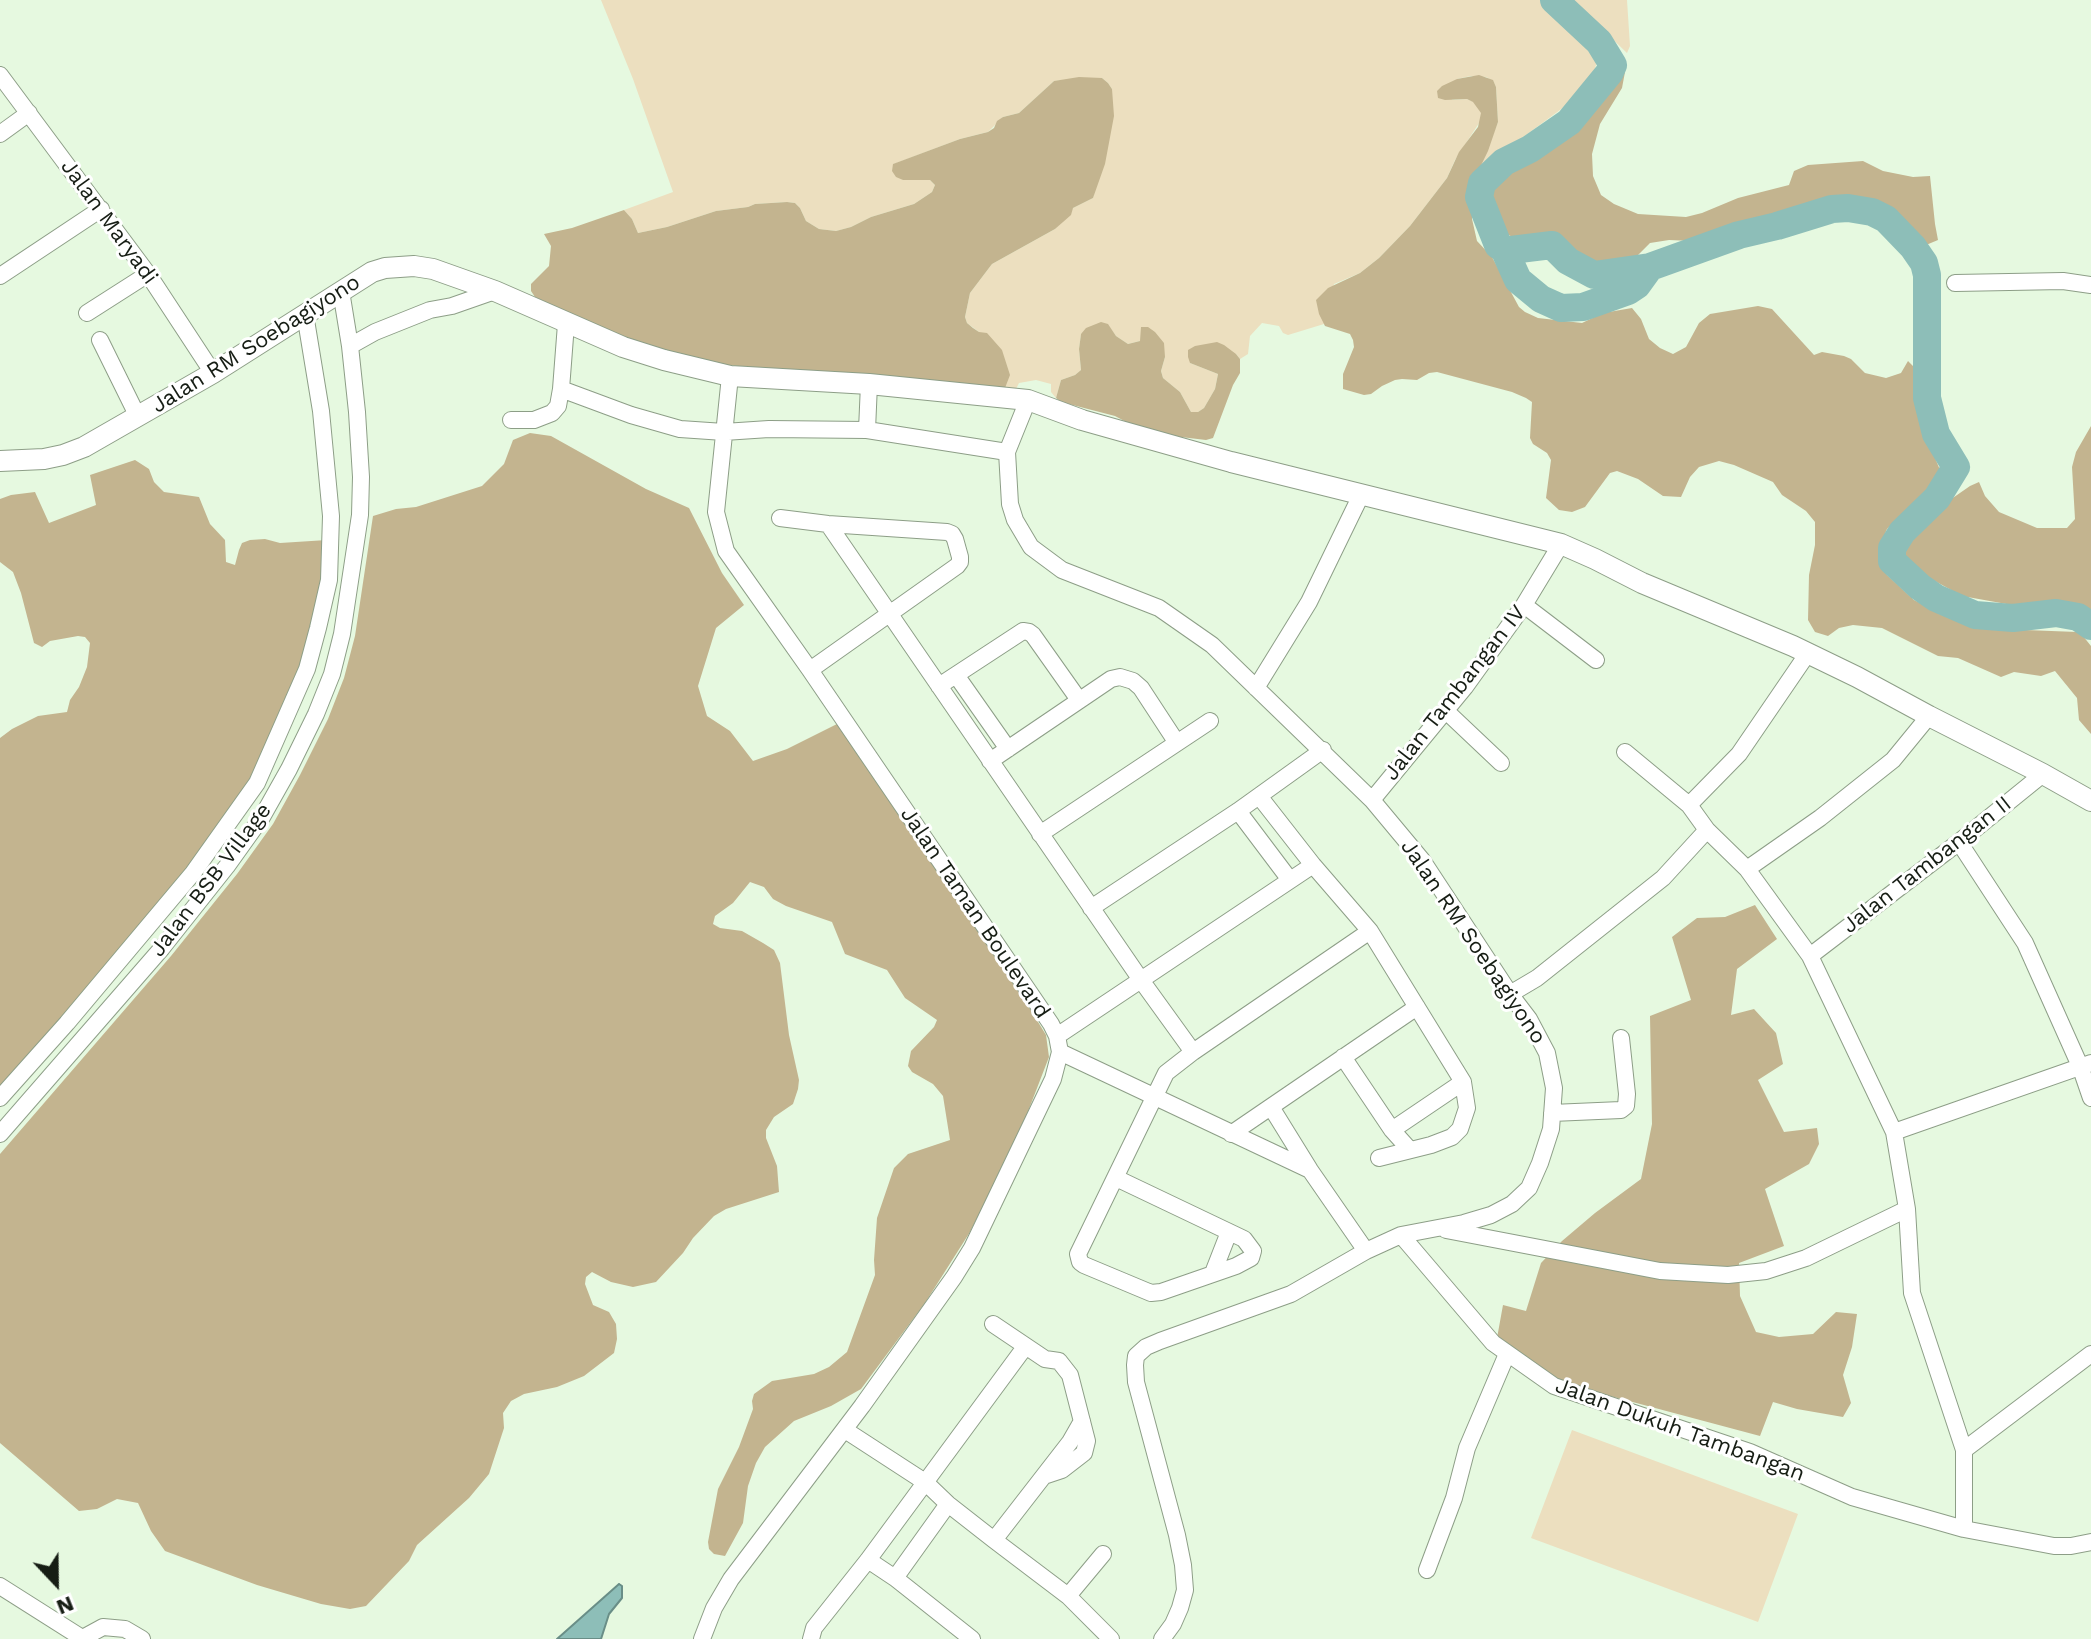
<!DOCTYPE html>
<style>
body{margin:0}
#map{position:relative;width:2091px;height:1639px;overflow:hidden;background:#e6f9e0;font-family:"Work Sans",sans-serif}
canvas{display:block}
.north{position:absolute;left:16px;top:1543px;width:80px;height:80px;-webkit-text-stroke:6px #fff;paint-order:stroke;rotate:158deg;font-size:22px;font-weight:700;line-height:32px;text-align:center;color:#161d14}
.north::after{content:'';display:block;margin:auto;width:28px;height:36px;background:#161d14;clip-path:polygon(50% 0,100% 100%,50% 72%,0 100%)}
</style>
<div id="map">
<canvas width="2091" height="1639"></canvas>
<div class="north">N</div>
</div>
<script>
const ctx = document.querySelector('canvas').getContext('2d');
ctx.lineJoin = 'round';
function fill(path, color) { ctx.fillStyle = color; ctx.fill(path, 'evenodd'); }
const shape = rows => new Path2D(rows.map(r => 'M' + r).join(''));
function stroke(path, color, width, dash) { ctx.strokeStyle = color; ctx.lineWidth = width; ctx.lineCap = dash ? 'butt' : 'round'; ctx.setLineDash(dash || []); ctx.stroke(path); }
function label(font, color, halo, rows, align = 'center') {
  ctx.font = font + ' "Work Sans",sans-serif'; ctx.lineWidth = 6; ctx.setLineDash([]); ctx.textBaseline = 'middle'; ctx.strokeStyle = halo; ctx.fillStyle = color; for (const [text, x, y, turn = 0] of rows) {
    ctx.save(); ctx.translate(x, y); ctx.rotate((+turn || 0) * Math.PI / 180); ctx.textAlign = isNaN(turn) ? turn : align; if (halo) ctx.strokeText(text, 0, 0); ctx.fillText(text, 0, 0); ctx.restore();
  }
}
const green = shape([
 [601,0,1546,0,1587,40,1598,58,1594,72,1585,85,1564,107,1503,152,1481,165,1498,122,1496,87,1493,81,1486,77,1471,76,1457,79,1452,100,1467,99,1474,102,1482,113,1481,120,1455,160,1447,178,1410,226,1379,258,1360,273,1334,284,1324,324,1288,335,1283,333,1279,326,1262,323,1250,336,1248,354,1240,359,1236,354,1190,363,1218,374,1215,389,1204,408,1198,412,1191,412,1180,392,1163,378,1161,371,1165,357,1140,341,1128,344,1116,336,1107,324,1081,334,1079,349,1081,370,1075,375,1061,380,1056,398,1051,392,1051,384,1036,380,1019,383,1016,389,1005,388,979,332,967,323,965,317,970,293,992,264,1055,229,1073,208,1093,198,1112,89,1108,83,1102,78,1054,81,1019,113,1003,117,988,132,960,139,894,164,903,180,930,180,935,185,932,192,914,204,871,217,851,227,836,231,819,229,806,221,800,208,795,203,787,202,755,204,748,207,716,211,667,227,638,233,632,219,624,210,673,192,633,79],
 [1572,0,1627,0,1630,46,1627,53],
 [1572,1430,1798,1514,1758,1622,1531,1538]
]);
const forest = shape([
 [1625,72,1622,88,1600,124,1592,154,1593,176,1601,195,1614,204,1638,214,1686,217,1702,213,1738,198,1789,185,1794,171,1808,165,1863,161,1883,171,1913,177,1930,176,1935,224,1938,240,1926,245,1877,207,1845,200,1798,209,1783,218,1758,228,1730,230,1692,241,1669,240,1650,243,1638,255,1615,269,1600,268,1583,261,1571,253,1557,236,1541,234,1514,238,1507,234,1502,229,1489,197,1503,172,1555,141,1617,77],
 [1479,75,1493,80,1496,87,1498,122,1488,151,1472,184,1472,219,1477,241,1492,257,1519,307,1525,312,1538,318,1582,323,1603,313,1632,308,1641,319,1649,339,1660,348,1673,354,1686,347,1699,323,1710,314,1758,306,1772,309,1814,355,1822,352,1844,356,1851,359,1865,373,1886,378,1901,373,1908,361,1913,366,1917,401,1924,431,1940,470,1934,483,1887,529,1884,536,1884,569,1887,575,1914,600,1956,621,2000,629,2077,632,2083,636,2091,646,2091,734,2079,720,2077,698,2055,671,2041,676,2014,672,2001,677,1958,658,1938,656,1882,628,1853,625,1839,628,1828,636,1815,632,1808,620,1809,575,1815,545,1815,522,1806,511,1782,495,1773,482,1734,465,1719,461,1699,467,1690,477,1681,497,1663,496,1638,479,1617,471,1610,473,1585,507,1572,512,1559,510,1546,498,1551,460,1547,453,1533,444,1530,438,1532,402,1526,398,1512,392,1437,372,1429,373,1417,380,1402,379,1395,380,1382,386,1371,394,1364,395,1343,389,1343,374,1354,347,1353,340,1350,334,1325,326,1319,314,1316,300,1328,288,1360,273,1379,258,1410,226,1447,178,1459,152,1478,127,1481,113,1473,102,1467,99,1445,100,1438,98,1437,91,1442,86,1457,79],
 [1079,77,1102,78,1108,83,1112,89,1114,116,1105,164,1093,198,1073,208,1071,215,1055,229,992,264,970,293,965,317,967,323,973,328,979,332,987,333,1002,350,1010,375,1005,388,714,364,608,334,535,297,531,291,531,284,549,266,551,246,544,234,572,228,624,210,632,219,638,233,667,227,716,211,748,207,755,204,787,202,795,203,800,208,806,221,819,229,836,231,851,227,871,217,914,204,932,192,935,185,930,180,903,180,896,177,892,171,893,164,960,139,988,132,994,128,997,121,1003,117,1019,113,1054,81],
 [1101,322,1108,324,1116,336,1128,344,1140,341,1141,327,1148,327,1155,332,1164,343,1165,357,1161,371,1163,378,1180,392,1191,412,1198,412,1204,408,1215,389,1218,374,1190,363,1188,357,1188,350,1195,346,1217,342,1224,345,1236,354,1240,359,1240,373,1233,385,1213,438,1206,440,1147,433,1115,416,1061,402,1056,398,1061,380,1075,375,1081,370,1079,349,1081,334,1086,328],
 [2091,426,2091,617,2056,607,2012,605,1962,596,1915,570,1901,554,1901,547,1911,527,1970,486,1979,482,1985,496,1999,512,2037,528,2067,528,2075,519,2072,467,2076,452],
 [530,433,551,436,646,489,689,508,722,573,744,605,716,628,698,686,707,716,730,731,753,761,787,749,837,724,1019,991,1046,1035,1049,1057,1022,1127,970,1232,925,1303,861,1389,831,1406,794,1421,765,1447,756,1463,748,1486,743,1523,725,1556,714,1554,709,1549,708,1542,718,1489,739,1447,753,1409,752,1401,754,1394,772,1381,814,1374,829,1367,847,1352,875,1275,874,1260,877,1218,894,1168,908,1154,950,1140,943,1096,933,1084,912,1072,908,1066,911,1051,934,1027,937,1020,905,998,887,970,845,954,832,922,786,906,773,899,764,887,750,882,733,903,715,916,713,924,720,928,742,931,763,943,774,950,780,963,789,1035,799,1080,798,1089,793,1104,774,1117,766,1130,766,1138,777,1166,779,1192,726,1209,714,1216,693,1238,683,1253,656,1282,633,1287,611,1282,592,1272,586,1277,585,1284,593,1305,609,1312,616,1324,617,1339,614,1353,584,1376,557,1387,524,1394,511,1401,503,1413,504,1428,489,1474,469,1498,417,1545,409,1561,366,1606,350,1609,321,1604,257,1585,165,1551,151,1531,138,1503,117,1499,97,1509,79,1511,0,1443,0,1154,171,956,237,874,273,824,300,775,328,719,344,678,355,636,373,516,396,509,416,507,482,486,504,464,513,440],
 [135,460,149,469,154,482,164,492,199,497,210,524,225,540,226,562,235,565,239,550,242,543,250,540,265,539,280,543,327,540,325,579,303,668,254,781,190,870,0,1093,0,738,12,729,38,716,67,712,70,700,79,687,87,667,90,643,85,637,78,636,50,641,42,647,34,643,21,593,13,572,0,562,0,499,11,495,35,492,49,523,96,505,90,475],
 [1755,905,1777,939,1737,969,1731,1015,1754,1009,1776,1033,1783,1064,1758,1080,1784,1132,1817,1128,1819,1144,1809,1164,1765,1189,1784,1246,1739,1263,1740,1296,1756,1332,1779,1337,1813,1334,1836,1312,1857,1314,1852,1347,1843,1375,1851,1403,1843,1417,1797,1409,1773,1402,1760,1436,1554,1381,1497,1338,1503,1305,1526,1311,1541,1263,1562,1241,1595,1213,1641,1179,1652,1124,1650,1016,1691,1000,1672,937,1697,918,1725,917]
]);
const water = shape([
 [619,1584,622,1586,622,1598,609,1614,601,1639,557,1639,619,1584]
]);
const river = shape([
 [1554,0,1599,42,1613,65,1610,72,1569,122,1530,149,1504,162,1482,183,1479,197,1498,245,1504,249,1511,250,1552,245,1568,261,1594,275,1650,267,1739,235,1777,226,1832,209,1848,208,1872,212,1886,219,1913,247,1924,263,1927,275,1927,398,1936,434,1956,467,1937,498,1902,532,1892,548,1892,561,1920,587,1936,598,1975,615,2013,618,2056,613,2078,617,2091,626],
 [1504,249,1518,280,1541,299,1561,308,1583,307,1628,291,1637,285,1650,267]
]);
const minor = shape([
 [0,75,148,274,213,373],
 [0,134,29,113],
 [0,276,101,209],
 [1955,283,2063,281,2091,285],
 [87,313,148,274],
 [566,324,561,389,631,415,680,429,724,432,769,429,867,430,1007,452],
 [100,340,138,417],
 [350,346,375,332,430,310,452,306,495,291],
 [1028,400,1007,452,1010,504,1015,520,1031,547,1062,570,1159,608,1212,645,1372,800,1422,860,1510,994,1529,1019,1547,1053,1554,1088,1551,1129,1540,1163,1529,1188,1512,1204,1491,1215,1464,1223,1401,1235,1366,1251,1291,1294,1160,1341,1146,1347,1136,1356,1135,1365,1136,1382,1177,1535,1183,1565,1185,1590,1180,1608,1173,1624,1162,1639],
 [511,420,534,420,552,413,558,406,561,389],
 [867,430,869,384],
 [780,518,828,524,947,532,952,534,955,539,960,557,960,562,957,566,810,670],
 [828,524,1141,980,1193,1052],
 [1524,605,1596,660],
 [1808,653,1739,754,1689,805,1707,830,1747,869,1810,956,1894,1132,1907,1209,1912,1293,1964,1450,1964,1529],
 [956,675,1008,749],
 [939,686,1023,631,1029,632,1033,635,1079,700],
 [1256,688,1309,602,1362,493],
 [1446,711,1501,763],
 [1625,752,1689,805],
 [990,761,1111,679,1120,677,1133,681,1141,688,1177,743],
 [1259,796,1313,865,1370,931,1463,1082,1467,1108,1460,1129,1452,1137,1431,1145,1379,1158],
 [1372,800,1465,687,1524,605,1561,544],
 [1238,811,1290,880],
 [1040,834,1210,721],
 [1959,842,2025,943,2080,1066,2091,1098],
 [1747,869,1820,818,1893,760,1929,716],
 [1091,908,1238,811,1323,750],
 [1810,956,1959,842,2043,774],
 [1510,994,1537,978,1663,878,1707,830],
 [1057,1036,1313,865],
 [1060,1052,1310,1170],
 [1343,1057,1392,1130,1410,1150],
 [0,1098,67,1023,193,873,257,783,307,669,318,628,329,580,331,516,321,411,305,314],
 [1271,1107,1310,1170,1366,1251],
 [1552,1113,1621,1110,1626,1106,1627,1094,1621,1038],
 [1392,1130,1463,1082],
 [1894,1132,2091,1063],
 [0,1134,162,948,227,866,262,817,289,769,316,714,332,674,342,634,360,515,361,477,357,412,350,346,341,291],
 [1231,1134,1417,1007],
 [1116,1178,1244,1239,1253,1251,1251,1258,1236,1266,1161,1292,1151,1293,1084,1265,1080,1262,1078,1254,1166,1073,1193,1052,1370,931],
 [1446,1230,1660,1271,1728,1275,1766,1271,1806,1258,1907,1209],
 [1401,1235,1493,1343,1554,1386,1750,1452,1852,1497,1964,1529,2054,1546,2071,1546,2091,1542],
 [1213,1273,1229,1232],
 [993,1324,1045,1359,1059,1361,1070,1375,1087,1441,1084,1453,1062,1470,1044,1476],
 [845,1430,925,1482,948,1504,994,1540,1068,1596,1111,1639],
 [1964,1450,2091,1354],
 [994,1540,1070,1442,1082,1421],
 [868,1560,895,1578,972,1639],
 [1427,1570,1454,1498,1467,1448,1507,1354],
 [895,1578,948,1504],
 [0,1586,82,1638],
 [1068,1596,1103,1554],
 [81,1639,103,1627,125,1629,142,1639],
 [702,1639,714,1608,731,1579,862,1406,954,1277,972,1248,1053,1079,1060,1052,1057,1036,1051,1024,810,670,726,551,716,512,730,376],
 [811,1639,814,1628,868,1560,1025,1347]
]);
const major = shape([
 [0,461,44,459,63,455,84,447,213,373,372,272,385,268,414,266,433,269,495,291,623,347,664,360,730,376,869,384,1028,400,1082,420,1231,462,1561,544,1595,559,1642,583,1793,646,1857,677,1929,716,2043,774,2091,801]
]);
const streetNames = [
 ["Jalan Maryadi",109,222,54],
 ["Jalan RM Soebagiyono",256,344,-32],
 ["Jalan Tambangan IV",1455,693,-52],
 ["Jalan Tambangan II",1927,865,-38],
 ["Jalan BSB Village",211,880,-53],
 ["Jalan Taman Boulevard",975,913,56],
 ["Jalan RM Soebagiyono",1473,942,56],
 ["Jalan Dukuh Tambangan",1680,1430,20]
];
fill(green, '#ecdfbf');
fill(forest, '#c3b48f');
fill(water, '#8dbeb8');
stroke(water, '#698e87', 2);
stroke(river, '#8dbeb8', 28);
stroke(minor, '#8d9e87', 18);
stroke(major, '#8d9e87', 22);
stroke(minor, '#fff', 16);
stroke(major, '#fff', 20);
label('22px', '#161d14', '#fff', streetNames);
</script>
